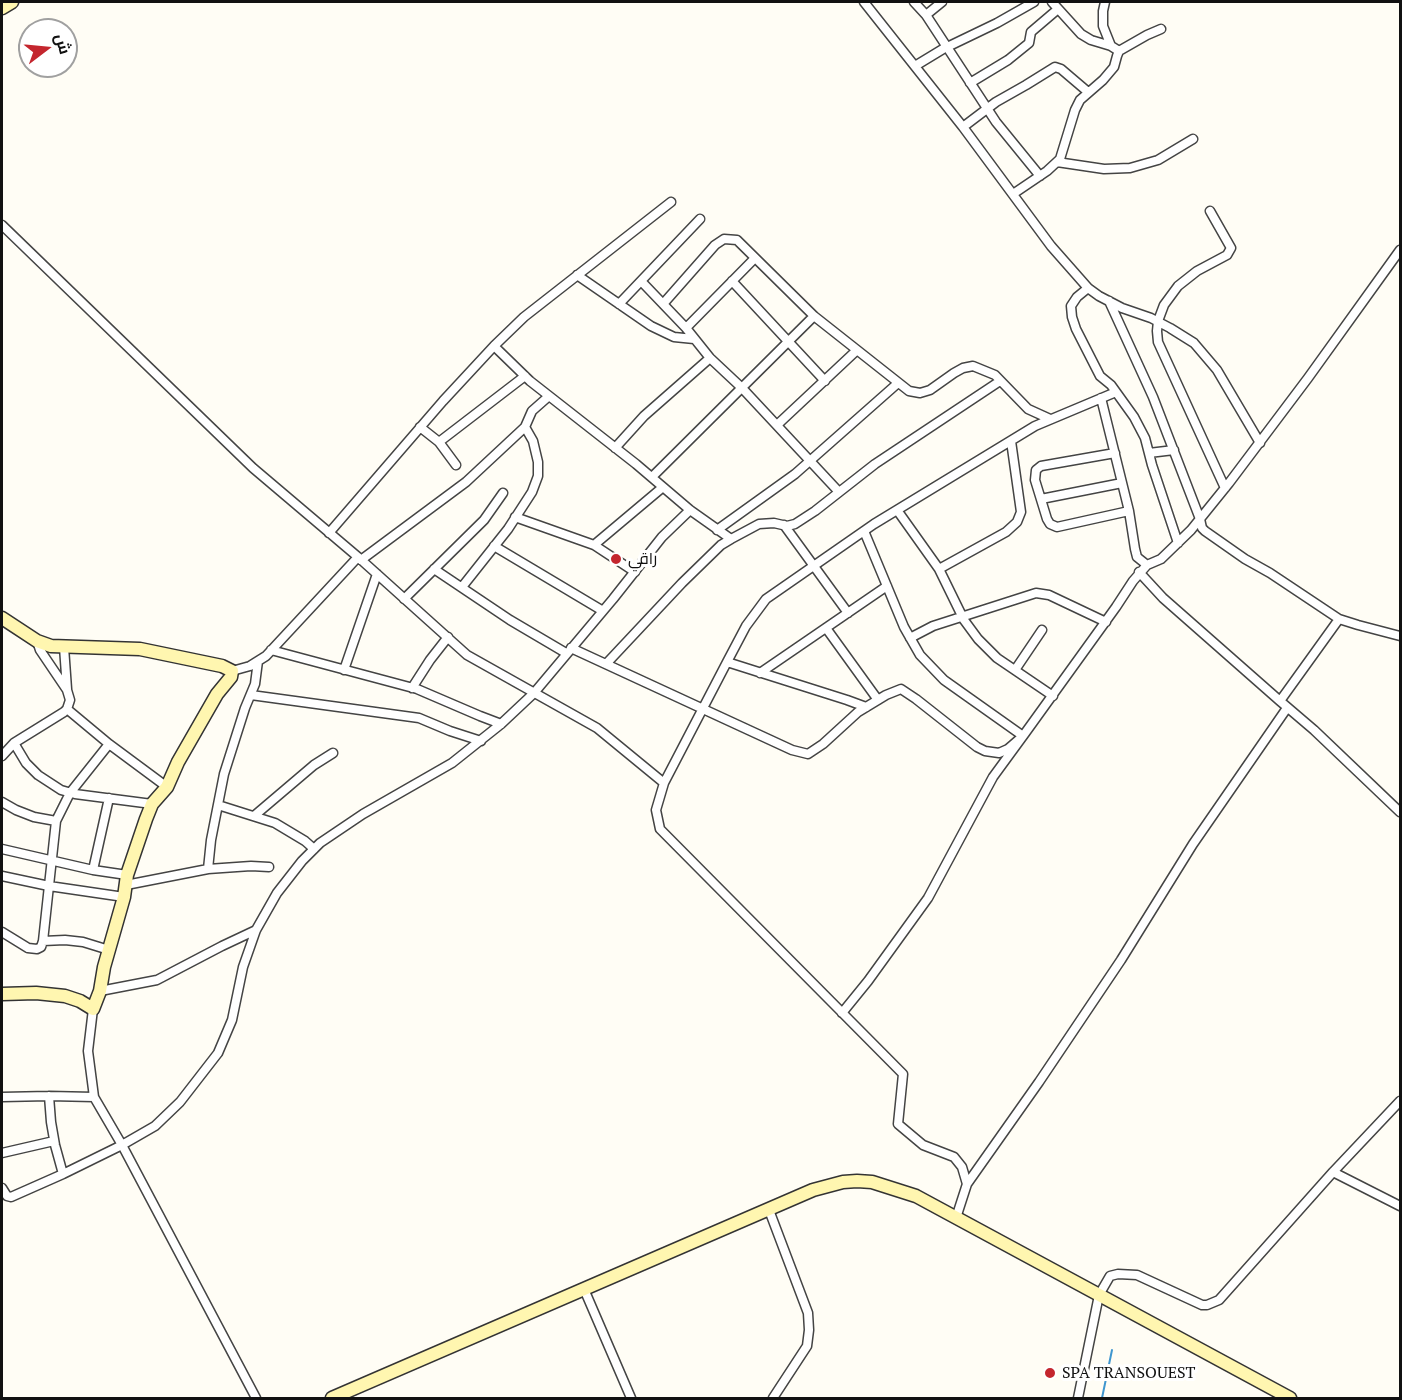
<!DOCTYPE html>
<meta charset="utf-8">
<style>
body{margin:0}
#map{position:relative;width:1402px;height:1400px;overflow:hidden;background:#fffdf5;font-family:"PT Serif",Cairo,serif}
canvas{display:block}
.frame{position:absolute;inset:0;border:3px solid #111;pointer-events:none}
.north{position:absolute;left:18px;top:18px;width:60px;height:60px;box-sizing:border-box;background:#fff;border:2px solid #a0a0a0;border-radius:50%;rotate:74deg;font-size:16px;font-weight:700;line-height:24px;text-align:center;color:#111}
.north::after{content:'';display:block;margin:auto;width:21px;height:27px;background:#c4262e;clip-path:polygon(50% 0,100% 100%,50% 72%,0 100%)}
</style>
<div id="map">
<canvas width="1402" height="1400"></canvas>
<div class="frame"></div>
<div class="north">ش</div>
</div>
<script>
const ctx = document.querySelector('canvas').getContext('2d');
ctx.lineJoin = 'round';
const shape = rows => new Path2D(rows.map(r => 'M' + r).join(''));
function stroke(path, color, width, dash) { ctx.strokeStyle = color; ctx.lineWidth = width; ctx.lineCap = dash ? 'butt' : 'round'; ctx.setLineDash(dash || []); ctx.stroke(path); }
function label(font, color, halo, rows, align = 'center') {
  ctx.font = font + ' "PT Serif",Cairo,serif'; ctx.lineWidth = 6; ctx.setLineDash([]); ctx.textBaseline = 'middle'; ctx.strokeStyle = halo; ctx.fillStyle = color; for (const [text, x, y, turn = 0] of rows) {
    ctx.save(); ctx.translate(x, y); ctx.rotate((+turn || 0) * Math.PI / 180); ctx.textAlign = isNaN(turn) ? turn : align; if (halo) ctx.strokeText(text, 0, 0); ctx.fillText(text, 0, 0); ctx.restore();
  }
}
const stream = shape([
 [1102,1398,1112,1350]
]);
const street = shape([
 [864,2,963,127,1051,246,1088,288,1099,296,1122,308,1151,318,1170,328,1194,343,1217,370,1260,443],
 [914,2,926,15,996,122,1040,176],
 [1052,2,1081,34,1091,40,1111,46,1119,51],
 [1105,2,1103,11,1103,26,1111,46],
 [926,15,942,2],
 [915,66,943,49,997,23,1034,2],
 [970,83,1008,60,1029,43,1031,32,1058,9],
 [963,127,996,102,1026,85,1055,67,1061,69,1088,92],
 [1057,162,1104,169,1130,168,1158,160,1193,139],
 [1013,194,1047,171,1060,159,1075,110,1080,100,1103,80,1114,67,1117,56,1119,51,1147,35,1161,29],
 [1210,211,1231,248,1227,255,1197,271,1178,286,1164,305,1158,321,1157,331,1158,342,1225,488],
 [2,225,253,468,358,557,467,655,597,728,664,783],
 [577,275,651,326,674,337,694,339],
 [641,281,686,328,710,358,742,388,839,492],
 [732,281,825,381],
 [1088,288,1077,297,1071,306,1072,317,1076,329,1100,376,1111,385,1134,417,1145,438,1152,465,1178,543],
 [1109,301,1153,397,1200,519,1202,528,1205,531,1245,559,1270,573,1339,619,1358,625,1400,636],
 [619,304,700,219],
 [663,304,715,245,724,239,737,240,814,316,909,391,920,393,930,390,954,373,963,368,973,366,995,375,1028,409,1050,419],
 [686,328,755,258],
 [494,346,530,381,636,464,690,510,731,539],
 [1101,398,1129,511,1135,549,1137,557,1147,565,1161,559,1191,530,1229,483,1308,378,1400,250],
 [777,425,857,350],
 [420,427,439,442,456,465],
 [439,442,525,376],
 [615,448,644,416,710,358],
 [1115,453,1041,466,1036,470,1035,480,1047,519,1050,524,1057,527,1129,511],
 [1149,453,1174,450],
 [652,477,814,316],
 [1041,499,1122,483],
 [897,510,939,569,964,620,978,639,997,658,1053,696],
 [515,517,594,545,635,572],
 [784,525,848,613],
 [717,530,795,474,898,383],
 [329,533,443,401,494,346,524,317,671,202],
 [594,545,663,487],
 [494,546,603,611],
 [361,560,466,482,525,427,532,411,549,396],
 [434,569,510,620,566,653],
 [939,569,1006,532,1017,522,1021,512,1011,441],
 [1139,572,1163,598,1280,701,1314,730,1400,812],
 [462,587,508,529,532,492,538,476,538,462,533,441,525,427],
 [404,599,484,520,503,493],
 [826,628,878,700],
 [910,638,933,626,1036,593,1049,595,1106,622],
 [64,647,67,689],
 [571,648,792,750,808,754,823,744,858,712,886,695,901,689,916,699,977,747,985,751,999,753,1008,749,1023,736,1116,607,1133,581,1147,565],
 [271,650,417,689,480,716,501,724],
 [727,662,847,700,866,707],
 [606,664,682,583,721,545,731,539,759,524,774,523,787,526,795,524,815,511,875,464,1000,381],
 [344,670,377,574],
 [1015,670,1042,630],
 [232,671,250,666,266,656,358,557],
 [760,673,887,586],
 [412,688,430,660,448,637],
 [251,695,419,718,450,731,481,741],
 [1280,701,1339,619],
 [67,709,109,744],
 [14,743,26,763,38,775,61,790,75,794,152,804],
 [2,756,14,743,64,712,67,709,70,700,67,690,40,650,37,641],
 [2,802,16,810,34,817,56,821],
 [218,805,275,823,305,841,314,849],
 [254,816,314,765,333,753],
 [2,849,93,870,127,875],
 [208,869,211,840,224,774,245,708,255,684,258,661],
 [93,870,109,798],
 [2,876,49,886,124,897],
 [126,885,208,869,251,866,269,867],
 [2,932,28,948,37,949,41,947,43,941,56,821,70,793,109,744,167,787],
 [43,941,65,940,83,942,109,950],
 [100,991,157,980,222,946,256,930],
 [93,1009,88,1051,94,1097,122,1145,256,1398],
 [842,1013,868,981,928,898,993,777,1023,736,944,680,920,655,904,627,864,531],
 [49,1096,51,1122,55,1145,63,1174],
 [2,1097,49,1096,94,1097],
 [2,1153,54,1141],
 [1333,1172,1400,1206],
 [967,1184,1039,1082,1121,960,1193,844,1287,708],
 [2,1188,7,1196,11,1197,63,1174,122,1145,155,1126,180,1102,218,1053,232,1020,243,967,256,930,277,893,302,861,320,843,363,814,452,763,501,724,534,693,613,599,662,537,690,510],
 [769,1210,808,1313,809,1330,807,1346,773,1398],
 [956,1218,967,1184,962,1167,954,1157,923,1145,898,1124,903,1074,660,829,656,810,664,783,727,662,746,626,766,599,874,524,1035,426,1116,392],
 [584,1289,631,1398],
 [1078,1398,1099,1295,1110,1276,1118,1274,1137,1275,1202,1305,1207,1305,1219,1300,1333,1172,1400,1101]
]);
const secondary = shape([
 [2,8,12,2],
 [2,618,37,641,51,646,140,649,222,666,232,671,231,677,217,694,178,762,167,787,152,804,146,819,127,875,124,897,104,967,100,991,93,1009,80,1001,65,996,36,993,2,994],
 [332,1398,813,1190,843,1182,857,1181,872,1182,916,1196,1290,1398]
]);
const markers = [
 [616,559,6,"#c4262e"],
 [1050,1373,6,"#c4262e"]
];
const poiNames = [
 ["راقي",628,559],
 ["SPA TRANSOUEST",1062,1373]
];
stroke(stream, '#3f96cf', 2);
stroke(street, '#444', 11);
stroke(secondary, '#333', 15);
stroke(street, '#fff', 8);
stroke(secondary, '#fff6b0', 12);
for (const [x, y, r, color] of markers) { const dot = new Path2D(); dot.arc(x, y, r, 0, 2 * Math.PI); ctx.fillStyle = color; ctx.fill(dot); stroke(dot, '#fff', 2); }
label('16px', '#111', '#fff', poiNames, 'left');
</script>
